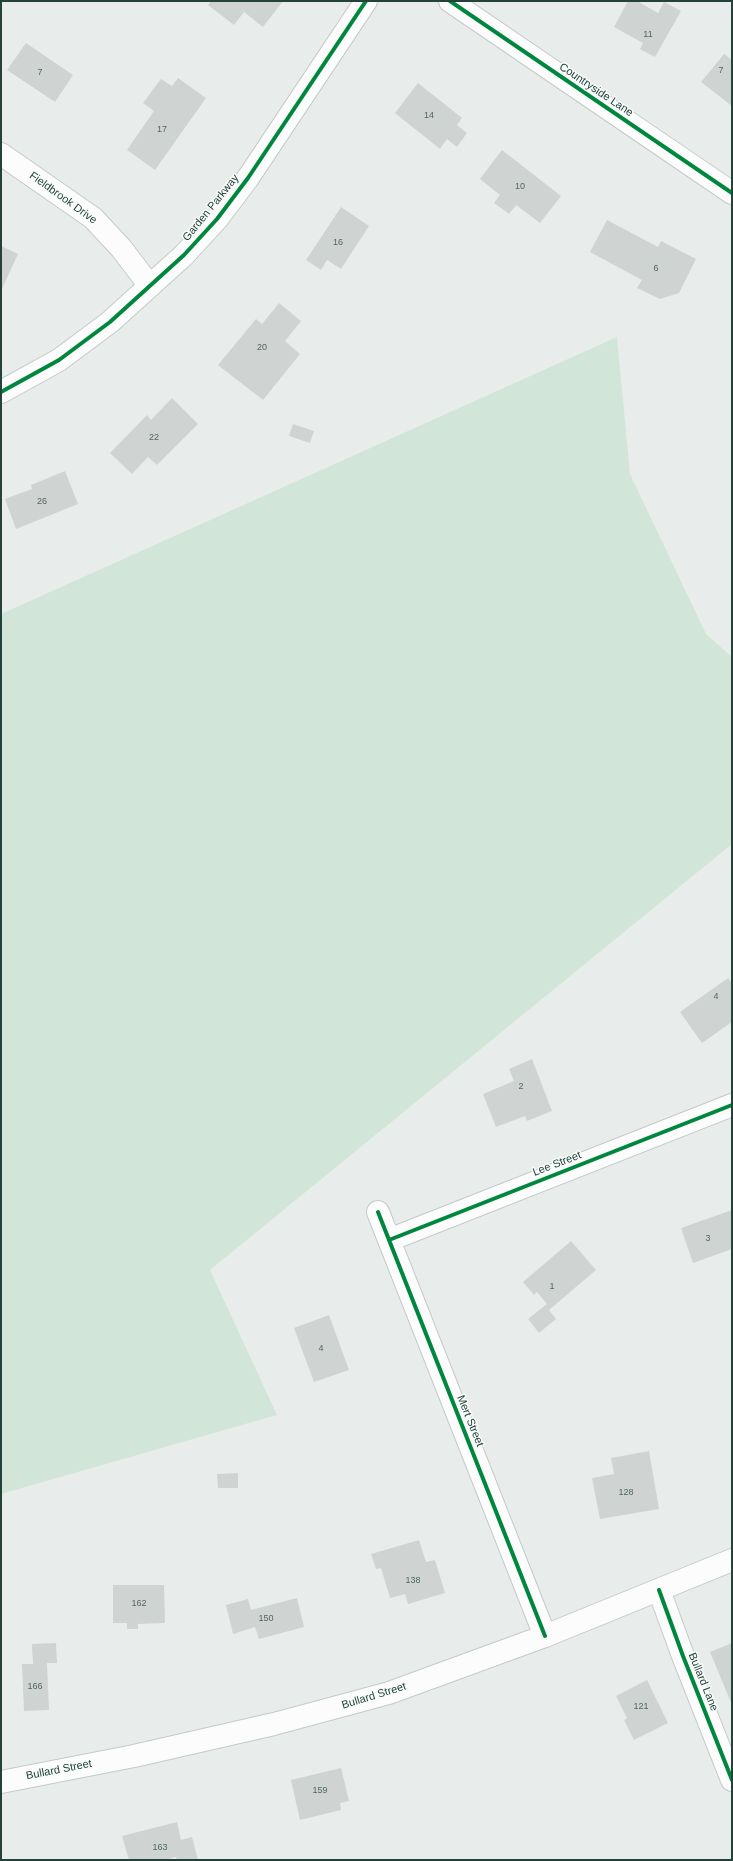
<!DOCTYPE html>
<style>
body{margin:0}
#map{position:relative;width:733px;height:1861px;overflow:hidden;background:#e8edeb;font-family:Helvetica,sans-serif}
canvas{display:block}
.frame{position:absolute;inset:0;border:2px solid #24423a;pointer-events:none}
</style>
<div id="map">
<canvas width="733" height="1861"></canvas>
<div class="frame"></div>
</div>
<script>
const ctx = document.querySelector('canvas').getContext('2d');
ctx.lineJoin = 'round';
function fill(path, color) { ctx.fillStyle = color; ctx.fill(path, 'evenodd'); }
const shape = rows => new Path2D(rows.map(r => 'M' + r).join(''));
function stroke(path, color, width, dash) { ctx.strokeStyle = color; ctx.lineWidth = width; ctx.lineCap = dash ? 'butt' : 'round'; ctx.setLineDash(dash || []); ctx.stroke(path); }
function label(font, color, halo, rows, align = 'center') {
  ctx.font = font + ' Helvetica,sans-serif'; ctx.lineWidth = 3; ctx.setLineDash([]); ctx.textBaseline = 'middle'; ctx.strokeStyle = halo; ctx.fillStyle = color; for (const [text, x, y, turn = 0] of rows) {
    ctx.save(); ctx.translate(x, y); ctx.rotate((+turn || 0) * Math.PI / 180); ctx.textAlign = isNaN(turn) ? turn : align; if (halo) ctx.strokeText(text, 0, 0); ctx.fillText(text, 0, 0); ctx.restore();
  }
}
const green = shape([
 [617,337,630,474,706,634,732,657,732,844,210,1270,277,1415,1,1494,1,614]
]);
const building = shape([
 [211,1,283,1,263,27,244,12,234,25,208,5],
 [628,1,637,1,658,13,664,2,681,11,655,57,640,49,643,43,614,27],
 [26,43,73,75,55,102,7,70],
 [724,54,732,60,732,106,701,82],
 [178,78,206,98,155,170,127,150,154,111,143,103,161,79,172,86],
 [418,83,462,118,457,125,467,133,457,147,447,139,440,149,395,113],
 [502,150,561,196,540,223,516,205,509,214,494,203,500,195,480,179],
 [341,207,369,226,341,269,327,260,321,270,306,260],
 [607,220,658,247,661,241,696,259,679,293,660,299,637,288,642,280,590,252],
 [1,246,18,254,1,291],
 [279,303,301,321,285,341,300,354,263,400,218,365,256,319,262,324],
 [172,398,198,424,157,465,148,457,132,474,110,453,147,415,151,420],
 [293,424,314,431,310,443,289,436],
 [65,471,78,504,16,529,5,499,32,489,31,485],
 [728,978,732,983,732,1022,702,1043,680,1012],
 [532,1059,552,1111,527,1121,525,1116,496,1127,483,1094,514,1081,509,1069],
 [732,1210,732,1249,693,1263,681,1228],
 [571,1241,596,1270,549,1310,556,1319,539,1333,528,1319,547,1304,537,1292,534,1295,523,1282],
 [329,1315,349,1370,314,1382,294,1328],
 [649,1451,659,1509,600,1519,592,1478,614,1474,611,1458],
 [238,1473,238,1488,218,1488,217,1474],
 [419,1540,426,1562,435,1560,445,1593,408,1604,405,1594,390,1598,381,1568,376,1569,371,1554],
 [113,1585,164,1585,165,1623,138,1624,138,1629,127,1629,127,1623,113,1623],
 [297,1598,304,1627,259,1639,255,1627,233,1634,226,1605,248,1599,251,1610],
 [56,1643,57,1663,47,1663,49,1710,24,1711,22,1664,33,1664,32,1644],
 [732,1643,732,1705,710,1652],
 [647,1680,668,1723,634,1740,624,1720,627,1718,616,1696],
 [341,1768,349,1801,340,1803,341,1810,300,1820,291,1780],
 [177,1822,181,1840,192,1837,198,1860,177,1860,176,1857,164,1860,129,1860,122,1836]
]);
const street = shape([
 [450,1,732,193],
 [1,154,93,218,121,248,150,286],
 [378,1212,545,1636],
 [389,1240,732,1105],
 [659,1590,683,1656,732,1780]
]);
const secondary = shape([
 [1,392,59,360,110,322,184,255,217,219,248,178,366,1],
 [1,1782,134,1756,274,1724,389,1693,545,1636,732,1560]
]);
const cycleway = shape([
 [450,1,732,193],
 [1,392,59,360,110,322,184,255,217,219,248,178,366,1],
 [378,1212,545,1636],
 [389,1240,732,1105],
 [659,1590,683,1656,732,1780]
]);
const numberNames = [
 ["11",648,35],
 ["7",721,71],
 ["7",40,73],
 ["14",429,116],
 ["17",162,130],
 ["10",520,187],
 ["16",338,243],
 ["6",656,269],
 ["20",262,348],
 ["22",154,438],
 ["26",42,502],
 ["4",716,997],
 ["2",521,1087],
 ["3",708,1239],
 ["1",552,1287],
 ["4",321,1349],
 ["128",626,1493],
 ["138",413,1581],
 ["162",139,1604],
 ["150",266,1619],
 ["166",35,1687],
 ["121",641,1707],
 ["159",320,1791],
 ["163",160,1848]
];
const streetNames = [
 ["Countryside Lane",596,90,34],
 ["Fieldbrook Drive",63,198,36],
 ["Garden Parkway",211,208,-51],
 ["Lee Street",557,1164,-21],
 ["Mert Street",470,1421,68],
 ["Bullard Lane",703,1682,68],
 ["Bullard Street",374,1696,-17],
 ["Bullard Street",59,1770,-11]
];
fill(green, '#d1e6d8');
fill(building, '#cfd4d2');
stroke(street, '#c5cac8', 24);
stroke(secondary, '#c3cbc8', 24);
stroke(street, '#fcfcfc', 22);
stroke(secondary, '#fcfcfc', 22);
stroke(cycleway, '#00873e', 4);
label('9px', '#506761', null, numberNames);
label('11px', '#24423a', '#f7fbf9', streetNames);
</script>
